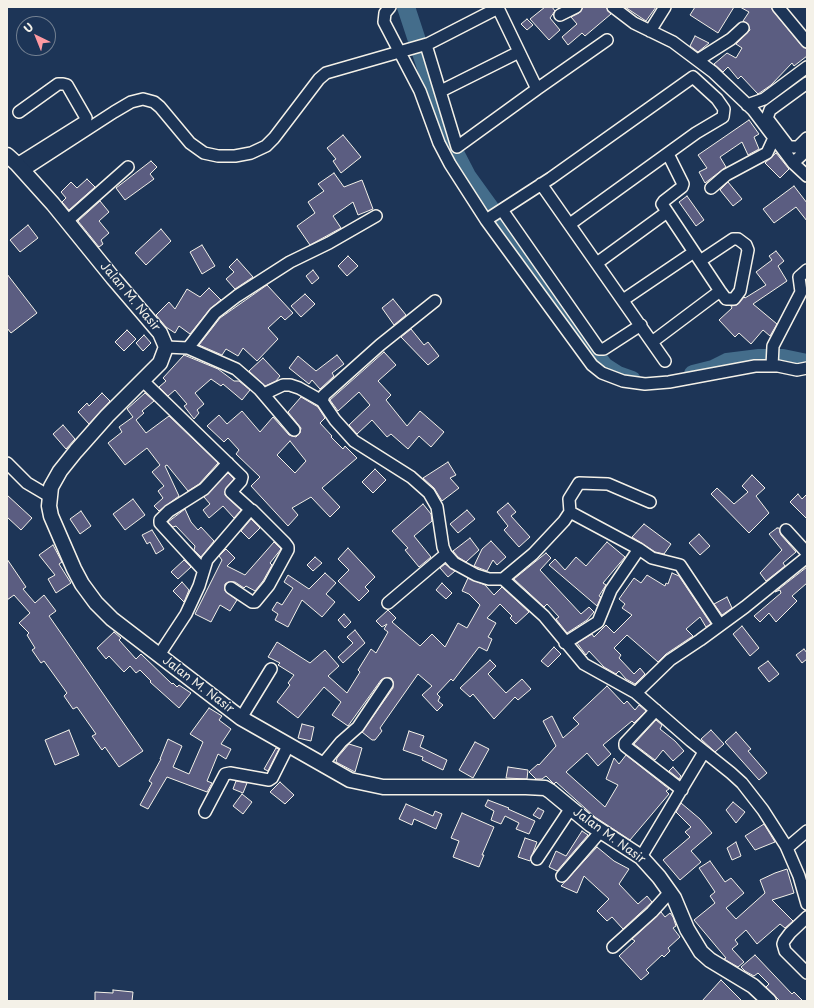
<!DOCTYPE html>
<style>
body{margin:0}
#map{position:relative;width:814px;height:1008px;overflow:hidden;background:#1d3557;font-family:"Playpen Sans",sans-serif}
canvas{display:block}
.frame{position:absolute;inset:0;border:8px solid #f4f1e8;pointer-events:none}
.north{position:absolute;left:16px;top:16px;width:40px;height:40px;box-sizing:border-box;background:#1d3557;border:1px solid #738091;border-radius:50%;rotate:317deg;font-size:11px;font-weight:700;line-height:16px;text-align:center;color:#f4f1e8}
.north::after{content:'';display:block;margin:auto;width:14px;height:18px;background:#ff9aa2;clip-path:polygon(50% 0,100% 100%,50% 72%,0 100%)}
</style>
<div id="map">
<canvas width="814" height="1008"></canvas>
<div class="frame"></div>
<div class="north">U</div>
</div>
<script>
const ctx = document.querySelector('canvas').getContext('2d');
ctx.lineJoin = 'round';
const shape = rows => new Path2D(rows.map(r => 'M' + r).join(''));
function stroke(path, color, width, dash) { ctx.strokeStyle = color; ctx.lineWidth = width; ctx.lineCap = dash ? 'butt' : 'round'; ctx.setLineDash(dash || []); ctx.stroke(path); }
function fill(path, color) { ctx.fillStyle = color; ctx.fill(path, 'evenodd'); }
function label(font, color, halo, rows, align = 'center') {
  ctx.font = font + ' "Playpen Sans",sans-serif'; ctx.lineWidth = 3; ctx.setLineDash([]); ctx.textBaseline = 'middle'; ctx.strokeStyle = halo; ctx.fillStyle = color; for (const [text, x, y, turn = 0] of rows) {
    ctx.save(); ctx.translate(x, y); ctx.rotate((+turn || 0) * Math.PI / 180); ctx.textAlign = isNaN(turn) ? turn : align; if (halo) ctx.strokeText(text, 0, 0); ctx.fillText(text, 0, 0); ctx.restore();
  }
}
const river = shape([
 [406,7,452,147,467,176,604,366,618,375,632,380],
 [693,374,713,369,727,362,759,358,783,358,807,363]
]);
const building = shape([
 [545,7,552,7,555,11,550,18,560,30,549,40,530,19,545,7],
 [583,7,606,7,611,14,585,36,582,33,568,45,562,37,577,24,571,17,579,13,583,7],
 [625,7,656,7,646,21,625,7],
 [695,7,734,7,718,33,690,15,695,7],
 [740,7,771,7,773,11,802,46,807,49,807,56,794,66,792,63,771,85,758,94,741,76,738,79,728,67,723,72,714,64,727,53,736,58,742,48,736,44,750,30,748,24,743,21,749,12,740,7],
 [527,19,533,25,527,30,521,24,527,19],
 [695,36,709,43,698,52,690,46,695,36],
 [749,120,759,134,754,137,759,149,748,155,742,142,720,157,726,167,705,183,699,172,707,168,698,155,749,120],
 [343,135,361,157,341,173,333,161,336,159,327,148,343,135],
 [776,153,789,169,780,178,765,163,776,153],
 [151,161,157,167,150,174,154,179,125,200,116,188,151,161],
 [334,173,344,187,362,180,373,209,358,215,353,202,333,216,341,228,310,245,297,226,315,213,308,202,324,191,318,184,334,173],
 [87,179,95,187,69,210,62,202,66,198,61,192,71,182,77,188,87,179],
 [728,182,742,199,733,206,720,190,728,182],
 [794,186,807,203,807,221,796,207,774,223,763,209,794,186],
 [687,196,704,220,696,226,679,202,687,196],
 [100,201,109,212,99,221,109,233,101,240,103,244,99,247,78,221,100,201],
 [28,225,38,238,20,252,10,240,28,225],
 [161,229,171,241,146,265,135,253,161,229],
 [202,245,215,266,202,274,190,252,202,245],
 [776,251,784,261,778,266,787,281,753,304,777,324,770,336,763,330,751,344,739,333,735,337,719,320,732,308,731,306,737,305,744,297,745,298,766,285,756,272,772,260,769,256,776,251],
 [348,256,358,266,347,276,338,266,348,256],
 [237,259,253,277,235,289,226,279,234,272,229,267,237,259],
 [313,270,319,278,312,284,306,276,313,270],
 [7,274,37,313,11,333,7,328,7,274],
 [267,285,293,313,285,320,281,316,268,328,278,339,257,361,243,348,238,356,226,349,222,355,199,345,220,318,267,285],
 [209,288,221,300,210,309,190,334,179,326,175,333,166,327,156,315,169,302,175,309,187,289,200,297,209,288],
 [305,294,315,304,301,317,291,306,305,294],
 [393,299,406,315,394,325,382,308,393,299],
 [411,329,424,345,428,342,439,356,428,365,401,337,411,329],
 [127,330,136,339,124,351,115,342,127,330],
 [144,335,151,343,143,351,136,343,144,335],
 [384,352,396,365,378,381,391,395,386,400,407,426,420,411,444,432,431,447,419,436,408,449,391,434,387,437,372,420,357,434,349,425,370,405,359,392,338,411,330,400,384,352],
 [184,355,218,369,234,381,239,381,250,390,242,400,223,384,221,386,211,379,195,393,204,404,197,410,199,413,194,419,184,406,187,404,175,390,168,396,159,387,166,381,163,378,184,355],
 [337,355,344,364,332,373,334,376,320,389,312,380,309,384,289,368,298,356,316,371,337,355],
 [263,358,280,376,276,381,265,386,249,371,263,358],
 [102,393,110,401,89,424,78,412,87,403,89,406,102,393],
 [145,393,154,401,142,411,144,413,136,420,146,433,169,416,218,463,199,484,188,491,167,465,165,466,179,496,159,511,154,506,163,498,158,491,164,486,152,472,160,465,147,448,125,465,108,443,122,432,119,427,133,417,127,409,145,393],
 [301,397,318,407,325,418,320,423,332,436,331,437,343,449,345,446,357,458,322,488,340,507,330,517,311,497,292,508,298,515,288,526,251,486,260,477,236,454,239,450,228,438,224,442,207,426,219,415,227,424,242,411,260,432,273,417,289,435,296,437,300,433,301,428,288,412,301,397],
 [290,441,306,461,295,473,277,455,290,441],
 [63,425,75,439,66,449,53,434,63,425],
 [448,462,456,475,450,478,459,488,442,501,434,488,423,478,448,462],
 [375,469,386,480,373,493,362,482,375,469],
 [228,473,234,479,226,488,225,495,241,510,234,518,223,506,209,518,203,510,210,504,204,497,228,473],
 [752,475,765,488,756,496,769,513,749,533,711,494,717,488,734,504,748,492,742,486,752,475],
 [798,494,802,499,807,494,807,519,790,502,798,494],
 [7,495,32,518,21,530,7,517,7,495],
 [133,499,145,515,125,530,113,514,133,499],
 [508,503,516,512,511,516,530,537,519,547,504,530,508,526,497,512,508,503],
 [423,504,431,514,432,521,414,536,431,557,419,567,405,550,408,548,392,531,423,504],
 [185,509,191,522,198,530,201,527,214,541,201,557,194,550,195,546,176,526,173,527,168,522,185,509],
 [467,510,475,519,458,533,450,524,467,510],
 [81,511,91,526,80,534,70,519,81,511],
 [251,519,260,528,249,539,241,531,251,519],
 [644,524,671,544,664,554,655,552,632,537,644,524],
 [777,528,779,528,781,535,796,552,783,563,785,566,766,581,760,573,782,550,769,534,777,528],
 [152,530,164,549,156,554,150,542,147,544,142,535,152,530],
 [699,534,710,546,700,555,689,543,699,534],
 [470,538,479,550,466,562,458,557,453,551,470,538],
 [491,541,506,557,497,565,493,560,487,571,474,566,482,549,491,541],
 [274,542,281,549,270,563,272,565,263,581,255,591,246,586,244,588,235,582,228,582,225,584,225,591,237,600,230,611,220,605,211,622,195,614,222,560,219,556,226,549,235,558,227,566,245,575,274,542],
 [607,542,625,557,603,583,606,585,599,596,601,597,597,606,549,565,555,559,565,570,576,557,586,566,607,542],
 [53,545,62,562,59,564,71,583,56,593,48,579,55,575,39,555,53,545],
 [348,548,375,577,365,587,369,591,359,601,338,581,349,570,338,559,348,548],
 [546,553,551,558,540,570,581,614,589,607,594,612,587,620,567,633,556,619,559,617,547,604,544,607,514,579,546,553],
 [315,557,322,563,313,571,307,565,315,557],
 [7,559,26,587,23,589,35,603,44,595,56,611,49,616,143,751,119,767,105,747,102,750,92,736,96,734,77,707,73,709,64,696,67,693,44,661,41,663,32,650,35,648,27,635,29,633,19,623,30,613,14,595,7,600,7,559],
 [184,560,191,567,178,579,171,572,184,560],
 [445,564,455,571,448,577,440,568,445,564],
 [807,567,807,583,792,596,797,601,776,622,769,613,760,622,754,616,781,593,780,590,775,592,807,567],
 [325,573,336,583,326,594,335,602,322,617,302,600,288,627,275,620,278,614,272,610,277,602,282,605,293,588,284,582,288,575,309,589,325,573],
 [672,573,679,576,711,624,706,627,700,617,686,629,693,636,666,654,658,662,627,635,614,648,621,655,619,658,634,674,640,668,645,674,635,684,626,679,619,671,616,674,604,667,589,651,586,655,577,643,592,634,594,637,606,625,614,633,632,615,622,608,625,604,619,599,634,578,641,583,647,575,665,586,666,583,668,584,672,573],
 [468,578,485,585,494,595,502,587,529,612,516,624,510,618,512,616,500,604,487,618,496,623,488,637,492,639,487,651,479,647,453,681,451,679,437,694,440,697,438,701,443,705,437,711,422,695,432,686,418,674,380,728,382,731,375,740,372,740,362,732,393,688,393,681,391,678,384,678,381,680,348,726,332,715,341,702,324,687,298,718,277,702,290,685,288,683,294,675,278,665,280,663,268,657,277,642,310,663,325,650,339,666,328,676,347,693,360,672,358,670,371,649,376,653,388,632,384,629,387,624,382,627,376,621,388,610,396,618,392,622,420,646,432,634,445,647,458,623,467,628,480,605,469,594,462,591,468,578],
 [182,582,189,590,184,602,173,591,182,582],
 [442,583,452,593,446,599,436,590,442,583],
 [727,597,732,608,722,615,714,604,727,597],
 [344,614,351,622,345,628,338,620,344,614],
 [742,626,759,648,750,656,733,634,742,626],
 [355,630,365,643,343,663,338,657,353,643,347,637,355,630],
 [114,632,121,638,119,640,136,659,141,654,172,684,173,683,177,687,179,685,191,693,179,708,150,682,151,681,140,670,136,673,130,666,124,672,109,656,106,659,97,648,114,632],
 [554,647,561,654,548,667,541,661,554,647],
 [804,649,807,653,807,659,802,663,796,655,804,649],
 [490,660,496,666,488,674,506,693,522,679,531,689,518,700,515,697,494,719,473,694,470,697,460,688,490,660],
 [768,661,779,674,769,682,758,668,768,661],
 [607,686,624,704,627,701,635,710,639,705,646,711,634,723,632,721,603,745,611,754,598,766,587,753,566,772,605,807,618,785,606,779,614,758,619,764,626,755,669,789,666,791,669,794,630,840,595,817,556,782,554,784,546,776,542,779,536,779,529,772,538,764,539,765,556,746,543,721,552,716,563,738,579,724,573,718,607,686],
 [209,708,222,716,219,720,231,729,221,744,231,749,226,759,218,754,207,781,212,783,207,792,167,777,148,809,140,805,152,783,149,781,161,759,160,759,168,739,182,746,173,767,189,774,203,742,190,734,209,708],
 [656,720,662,725,660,729,675,741,684,751,673,761,663,750,655,760,634,744,656,720],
 [302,724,314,727,311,741,298,738,302,724],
 [69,730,79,755,55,765,45,740,69,730],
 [711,730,724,744,715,752,701,739,711,730],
 [409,731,424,736,420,747,447,760,443,770,422,760,423,757,403,750,409,731],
 [736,732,751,749,748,751,767,773,759,780,725,742,736,732],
 [475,742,489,749,473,778,459,770,475,742],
 [349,744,362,748,355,772,336,762,337,758,349,744],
 [276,748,279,749,268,771,264,769,276,748],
 [508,767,528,770,527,779,506,778,508,767],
 [673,767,681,776,679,779,669,771,673,767],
 [236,781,247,783,243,793,233,789,236,781],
 [280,782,294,795,285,804,270,792,280,782],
 [242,794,252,802,243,814,233,806,242,794],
 [488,800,509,808,508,809,535,821,529,834,516,829,519,823,505,816,501,824,491,820,494,811,485,806,488,800],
 [733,802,745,812,736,823,726,810,733,802],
 [681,803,700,819,712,833,691,851,701,862,680,880,663,860,690,837,685,832,691,827,676,812,681,803],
 [406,804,433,816,435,811,442,814,436,829,414,819,412,825,399,819,406,804],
 [538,808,544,811,540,819,533,815,538,808],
 [462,813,494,827,482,855,484,855,479,867,453,857,459,841,451,838,462,813],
 [764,824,775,842,755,850,745,836,764,824],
 [582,831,588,835,557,871,549,867,556,851,566,856,582,831],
 [525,838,537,842,530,861,518,857,525,838],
 [736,842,741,856,732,860,727,848,736,842],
 [597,847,614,861,629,869,619,884,638,904,647,896,652,902,623,929,612,917,607,921,597,911,609,899,584,876,577,893,561,886,597,847],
 [710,861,725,882,731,878,744,893,726,908,736,919,765,893,760,880,775,873,787,869,794,893,772,900,793,921,785,928,780,924,757,944,746,930,735,940,738,944,732,949,744,962,738,967,724,959,726,958,694,920,715,903,710,896,715,892,699,868,710,861],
 [661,912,665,917,670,913,673,917,676,926,673,928,680,937,668,948,670,951,664,957,662,955,646,970,649,973,641,980,619,956,635,941,632,939,661,912],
 [755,955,792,994,794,992,803,1001,780,1001,766,987,769,984,758,973,754,976,745,971,741,967,755,955],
 [721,980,742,1001,702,1001,721,980],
 [113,990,133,992,132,1001,95,1001,95,992,113,993,113,990]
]);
const minor = shape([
 [390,7,385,13,384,22,420,91,439,143,450,164,486,220,592,365,602,373,623,381,645,384,669,382,755,366,778,366,797,370,807,368],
 [613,7,634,23,673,42,713,72,753,110,793,163,807,176],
 [778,7,807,42],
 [560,15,576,7],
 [650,31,665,7],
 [698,60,731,39,743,28],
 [807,83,770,110,767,118,789,147,798,147,807,138],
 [537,89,457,147,426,45,498,8,537,89,607,40],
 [441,91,519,52],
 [747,105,764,99,807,67],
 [668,154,683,184,682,187,664,201,662,204,720,291,726,299,734,299,740,291,748,250,746,245,738,239,733,239,700,261],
 [793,163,807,150],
 [17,164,84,122,86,118,67,85,63,84,58,84,19,112],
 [23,171,114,112,131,102,143,99,154,102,160,107,190,143,204,153,218,156,235,156,251,153,266,146,274,138,319,79,326,73,427,44],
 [541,184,665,361],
 [711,188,726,175,767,153,774,138],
 [502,210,599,349,604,349,641,325],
 [486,220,551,178,693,77,717,99,724,109,723,117,696,133,570,224],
 [67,221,128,167],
 [597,263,667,212],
 [623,300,694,252],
 [652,342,720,291],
 [166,347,188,348,236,369,259,389,294,430],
 [188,348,215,313,237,296,290,262,329,243,376,216],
 [772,366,773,346,801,292,799,277,807,270],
 [143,381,242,477,241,481,231,492,251,510],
 [264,394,283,385,290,385,299,388,322,401,335,420,354,441,411,477,429,493,437,507,443,547,446,554,454,563,476,575,489,579,503,579,544,616,584,664,636,693,691,741,731,773,742,783,763,810,786,846,799,876,807,904],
 [322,401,324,395,380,345,435,301],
 [7,463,27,483,49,496],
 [570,512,639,549,652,558,680,565,720,625],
 [786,530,807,553],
 [203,570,160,523,160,520,169,511,204,489,228,463],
 [503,579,533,554,564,521,570,512,569,499,579,483,608,484,650,502],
 [388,603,446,554],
 [565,643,598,622,611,590,639,549],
 [159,655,186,614,199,586,207,560,249,511,252,510,285,543,288,547,288,550,269,585,255,602,252,602,231,588],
 [636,693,670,660,700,640,745,607,807,557],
 [656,710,625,743,625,746,682,790],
 [241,718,271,669],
 [322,765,341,742,358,727,387,684],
 [205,812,225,774,230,773,269,780,272,778,288,746],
 [787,848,807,831],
 [641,857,704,752],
 [537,859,571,808],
 [562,876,601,831],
 [807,917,790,933,784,941,783,944,785,951,807,973],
 [613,947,652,912,670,892]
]);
const tertiary = shape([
 [7,155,17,164,53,204,113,278,160,333,166,347,160,363,107,416,76,451,60,471,51,487,49,506,51,516,74,569,82,584,96,603,112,619,241,718,350,780,383,787,526,787,545,788,550,791,590,824,641,857,659,877,674,898,687,929,701,952,710,960,753,986,769,1001]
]);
const streetNames = [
 ["Jalan M. Nasir",130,297,50],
 ["Jalan M. Nasir",198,685,37],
 ["Jalan M. Nasir",609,836,36]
];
stroke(river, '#446d8b', 18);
fill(building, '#5b5d81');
stroke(building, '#f4f1e8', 1);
stroke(minor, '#f4f1e8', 14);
stroke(tertiary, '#f4f1e8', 17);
stroke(minor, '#1d3557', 11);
stroke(tertiary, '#1d3557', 14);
label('12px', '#f4f1e8', '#1d3557', streetNames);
</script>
